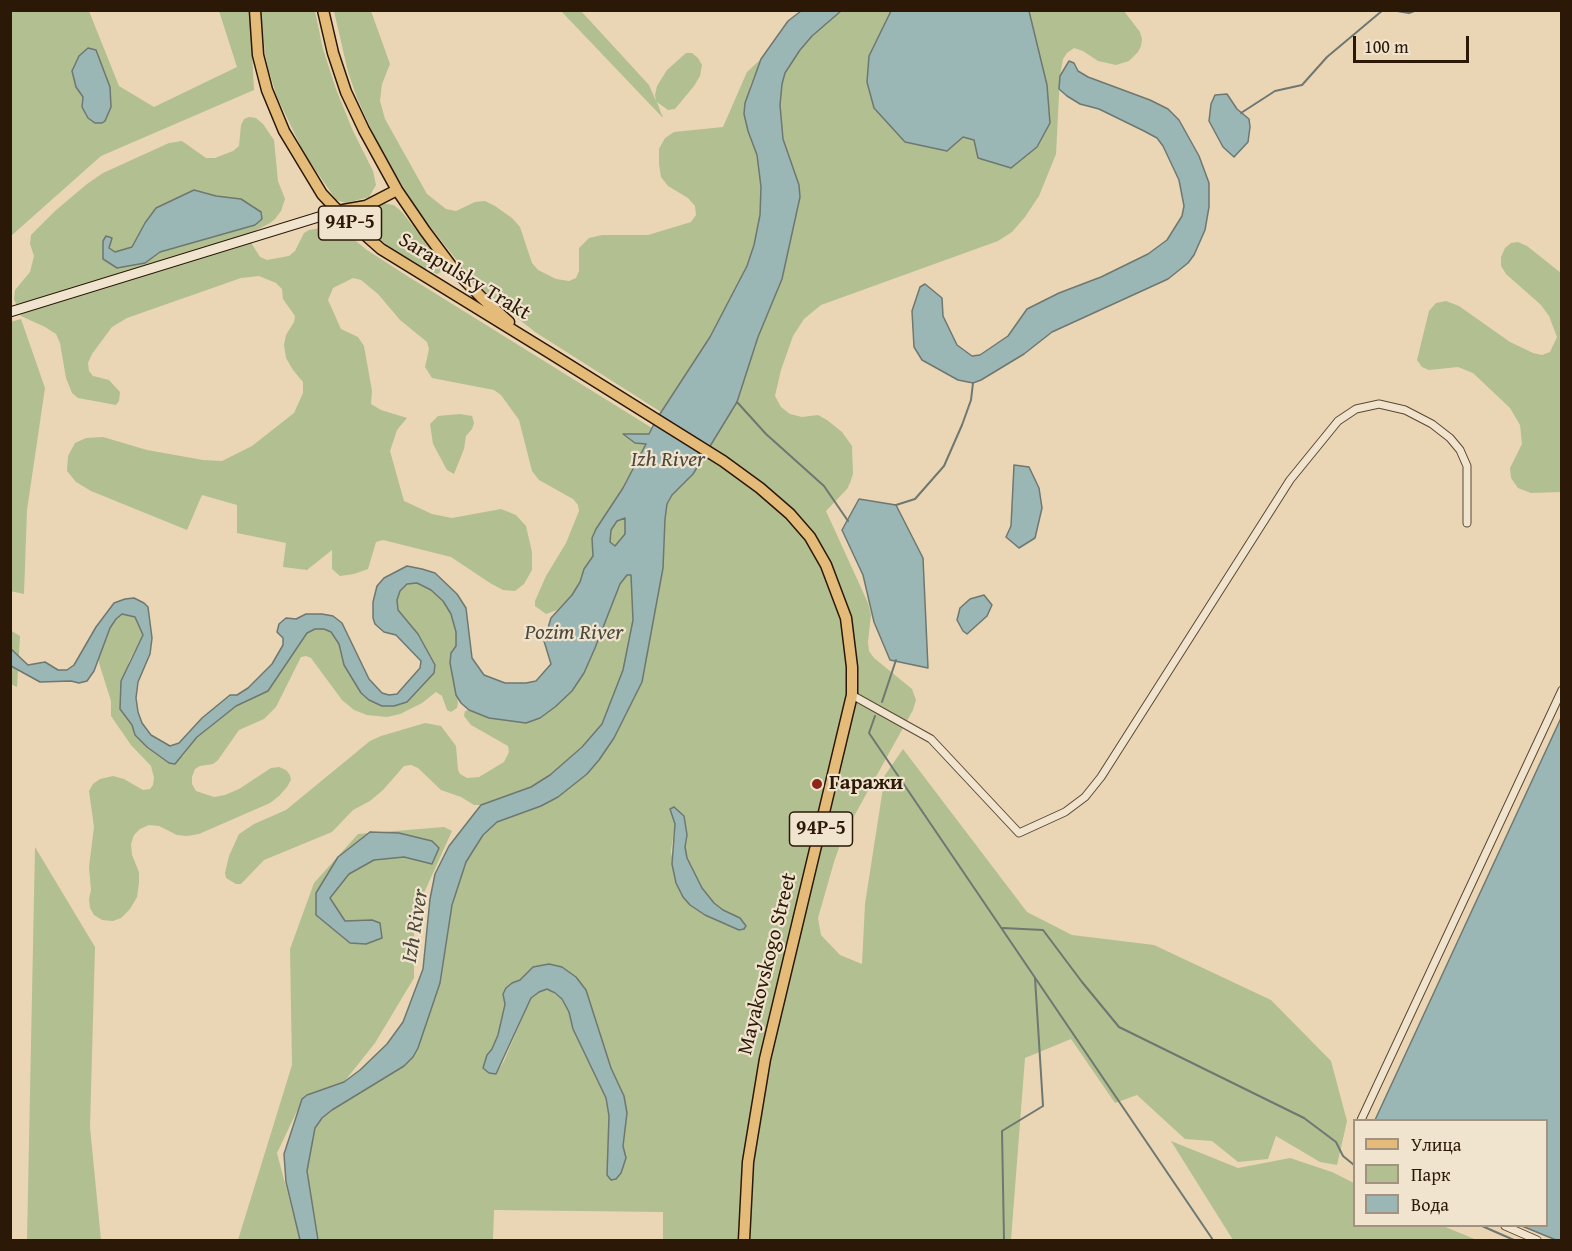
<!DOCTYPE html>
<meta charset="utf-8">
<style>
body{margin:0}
#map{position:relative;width:1572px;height:1251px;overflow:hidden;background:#ead6b5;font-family:"Gentium Book Plus",serif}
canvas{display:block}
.frame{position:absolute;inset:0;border:12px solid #2b1807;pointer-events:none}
.legend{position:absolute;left:1353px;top:1119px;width:195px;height:108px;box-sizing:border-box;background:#f1e4cf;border:2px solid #a2927f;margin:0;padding:8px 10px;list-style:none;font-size:18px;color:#2b1807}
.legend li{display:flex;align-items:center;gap:12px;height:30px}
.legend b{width:30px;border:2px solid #a2927f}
.scale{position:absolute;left:1353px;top:36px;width:116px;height:27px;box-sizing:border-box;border:3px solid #2b1807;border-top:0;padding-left:8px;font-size:18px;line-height:21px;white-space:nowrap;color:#2b1807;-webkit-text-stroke:4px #f1e4cf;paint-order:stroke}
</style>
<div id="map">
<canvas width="1572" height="1251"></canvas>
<div class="frame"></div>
<ul class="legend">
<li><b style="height:8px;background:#e5bb7a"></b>Улица</li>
<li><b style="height:16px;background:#b2bf91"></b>Парк</li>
<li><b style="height:16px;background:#9ab7b6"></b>Вода</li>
</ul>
<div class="scale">100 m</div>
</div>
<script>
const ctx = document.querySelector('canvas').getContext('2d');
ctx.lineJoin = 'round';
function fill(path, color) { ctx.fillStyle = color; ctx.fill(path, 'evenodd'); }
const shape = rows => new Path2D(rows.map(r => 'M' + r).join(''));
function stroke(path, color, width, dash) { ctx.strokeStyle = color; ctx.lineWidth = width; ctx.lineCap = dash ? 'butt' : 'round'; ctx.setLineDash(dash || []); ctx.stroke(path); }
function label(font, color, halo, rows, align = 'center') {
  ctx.font = font + ' "Gentium Book Plus",serif'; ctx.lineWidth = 4.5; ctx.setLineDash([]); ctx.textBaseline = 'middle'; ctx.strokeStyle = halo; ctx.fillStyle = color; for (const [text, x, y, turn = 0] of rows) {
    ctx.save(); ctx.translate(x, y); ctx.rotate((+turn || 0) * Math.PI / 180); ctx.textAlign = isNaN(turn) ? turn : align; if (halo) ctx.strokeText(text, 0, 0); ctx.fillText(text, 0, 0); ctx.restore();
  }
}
const green = shape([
 [11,11,89,11,119,86,154,107,237,67,219,11,250,11,254,90,101,156,11,236],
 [261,11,315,11,323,49,336,89,353,131,373,171,376,185,369,197,346,203,336,200,304,153,277,97,268,68,265,54],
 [334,11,371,11,390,64,382,84,380,101,385,119,427,194,446,209,456,211,475,202,485,201,495,206,512,218,520,227,532,263,538,270,556,279,569,281,576,278,579,271,579,248,589,238,602,235,648,235,691,222,696,215,695,206,688,198,668,186,661,177,659,164,659,149,665,138,674,132,723,127,747,72,761,59,750,86,748,131,757,155,761,187,760,215,754,245,747,266,728,304,710,337,661,412,535,332,492,298,462,267,421,215,383,155,357,98,348,72],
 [561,11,581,11,649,85,656,101,655,95,657,86,667,70,686,53,692,53,698,58,702,65,700,76,694,86,675,109,668,110,657,102,663,118],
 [841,11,1124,11,1140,32,1142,39,1141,46,1138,52,1129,61,1116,65,1098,61,1083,51,1074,48,1067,53,1063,59,1060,76,1056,154,1039,196,1025,217,1012,232,998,241,821,305,804,319,793,336,781,370,775,396,781,407,790,414,802,417,818,415,827,420,842,432,852,446,853,474,850,483,847,489,826,511,868,603,871,615,868,642,869,651,874,658,912,689,916,700,913,710,843,836,834,862,818,918,821,935,840,955,862,964,865,904,885,775,903,749,1027,912,1072,935,1154,945,1271,1000,1331,1061,1347,1121,1337,1165,1320,1162,1276,1136,1268,1159,1238,1162,1212,1141,1185,1139,1137,1095,1115,1103,1071,1039,1025,1058,1011,1240,663,1240,663,1212,494,1210,493,1240,318,1240,307,1171,315,1128,322,1118,332,1110,404,1066,413,1057,457,888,466,862,483,835,497,822,541,806,558,797,587,774,614,738,642,682,663,568,665,519,667,504,672,495,693,473,758,337,782,279,800,197,799,185,783,139,780,105,782,84,785,73,799,50,812,36],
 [684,816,687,835,685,847,687,858,702,888,714,903,723,910,740,918,746,926,744,929,676,883,671,851,675,824],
 [526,975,586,990,611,1068,619,1084,627,1113,623,1146,626,1158,621,1173,616,1179,607,1175,609,1116,606,1098,573,1029,569,1012,562,999,547,989,539,992,531,998,504,1061,496,1074,487,1055,492,1049,498,1035,505,999,511,983,520,980],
 [249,117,256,118,263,124,274,140,278,181,285,199,281,211,275,219,270,223,255,231,253,235,252,244,260,257,267,260,289,256,295,251,304,233,309,230,332,226,341,229,367,250,404,274,652,428,649,434,635,443,646,444,623,488,596,529,592,547,593,556,584,569,580,582,572,595,557,610,546,614,535,606,535,601,546,576,566,543,579,511,578,505,573,499,539,480,532,471,519,420,501,395,494,390,432,378,425,367,429,349,427,342,400,320,378,294,361,280,353,278,333,288,328,300,341,329,358,337,364,346,372,391,371,404,381,410,407,418,397,430,390,451,404,501,432,514,452,518,501,509,516,515,526,526,532,552,532,570,524,584,515,591,503,590,490,583,451,557,383,540,376,542,368,569,354,574,340,576,332,569,332,550,307,570,283,567,286,543,237,533,237,505,202,495,187,530,91,491,76,482,67,471,68,456,75,443,86,438,103,437,147,450,203,460,222,461,252,446,294,413,303,393,303,382,293,370,286,358,284,345,286,335,294,322,295,316,283,299,282,289,276,283,259,276,241,278,127,318,112,327,92,354,88,363,89,371,93,376,109,380,120,392,119,401,116,405,78,398,72,393,66,378,60,343,56,334,45,327,21,316,14,299,15,290,30,272,34,256,30,244,31,235,55,211,87,184,103,173,169,143,182,141,206,158,215,158,233,151,239,146,241,125,244,119],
 [381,203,394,205,402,212,443,264,443,271,437,274,421,267,393,250,356,220,354,217,358,213],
 [1518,242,1527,246,1561,273,1561,492,1531,493,1518,488,1511,478,1510,468,1522,444,1520,425,1510,408,1473,373,1458,367,1429,370,1422,367,1417,360,1429,311,1436,303,1446,301,1459,306,1510,342,1533,353,1542,355,1550,352,1557,337,1549,316,1541,305,1506,274,1501,266,1501,257,1505,248,1511,243],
 [21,319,45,388,27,510,24,594,10,591,10,322],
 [460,414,472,416,474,423,472,429,466,436,464,449,454,474,447,470,433,444,430,424,438,416],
 [626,517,625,534,615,546,610,543,611,530,617,521],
 [631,574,633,620,623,670,612,701,602,724,594,735,550,775,531,787,481,805,474,805,461,797,441,790,418,768,411,765,404,766,383,790,370,801,353,810,332,832,264,860,241,884,236,884,226,878,225,873,229,856,239,834,254,824,286,810,370,741,381,736,425,723,441,726,456,746,458,770,460,774,467,778,479,777,504,762,509,752,508,746,471,725,464,716,465,711,469,710,489,718,572,691,584,673,595,648,620,584,627,575],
 [417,583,431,590,443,601,451,614,456,632,456,646,451,653,458,703,457,708,451,712,447,710,442,696,436,692,422,703,400,714,387,717,367,715,354,710,342,700,311,658,306,656,301,657,276,707,264,719,239,730,218,760,213,764,200,766,195,769,192,777,192,784,196,791,214,797,225,795,239,789,271,768,279,767,286,770,290,775,291,780,287,787,279,796,270,803,199,834,187,836,177,835,159,826,149,825,140,829,134,835,131,844,132,855,139,872,139,883,137,897,130,909,121,918,113,921,102,920,94,915,90,908,89,899,91,890,89,867,94,827,89,791,93,784,100,779,113,776,124,779,143,790,150,789,153,785,154,778,151,766,131,745,111,716,111,701,99,663,99,655,110,628,116,618,122,614,135,617,143,635,129,661,120,709,132,725,135,735,147,747,169,763,183,756,197,737,236,706,268,691,307,633,315,629,324,629,331,632,339,644,344,665,361,693,407,702,434,673,435,665,418,634,398,610,397,600,400,591,407,584],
 [10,630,20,636,17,687,11,684],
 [444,827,452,831,414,915,414,978,375,1043,344,1082,307,1095,299,1107,277,1153,300,1240,238,1240,292,1065,290,949,314,883,358,834],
 [35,847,95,947,90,1127,101,1240,27,1240],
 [1171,1141,1238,1168,1290,1158,1332,1172,1354,1183,1354,1226,1443,1226,1477,1240,1233,1240]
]);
const water = shape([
 [801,11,841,11,812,36,800,50,785,73,782,84,780,105,783,139,799,185,800,197,782,279,758,337,737,402,693,474,672,495,667,504,665,519,663,568,642,682,614,738,599,760,587,774,558,797,541,806,497,822,483,835,466,862,452,905,440,983,418,1048,413,1057,404,1066,332,1110,322,1118,315,1128,307,1171,318,1240,300,1240,286,1182,284,1154,302,1099,307,1095,344,1082,360,1070,387,1044,403,1022,423,969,430,899,435,874,449,846,481,805,531,787,550,775,582,747,602,724,623,670,633,620,631,575,627,575,620,584,595,648,584,673,572,691,555,707,540,718,526,723,489,718,469,710,461,703,456,695,450,663,451,653,456,646,456,632,451,614,443,601,431,590,417,583,407,584,400,591,397,600,398,610,418,634,435,665,434,673,407,702,394,706,382,706,369,700,361,693,344,665,339,644,331,632,324,629,315,629,307,633,268,691,236,706,216,722,197,737,175,764,169,763,147,747,135,735,132,725,120,709,121,681,143,635,135,617,122,614,116,619,110,628,94,671,87,681,79,683,71,681,40,682,11,666,10,648,28,665,45,662,58,670,67,670,74,665,96,627,114,603,125,599,134,598,144,603,148,607,152,638,150,654,138,682,136,698,138,712,142,723,151,735,170,746,179,743,202,718,230,695,237,695,248,688,272,664,283,645,283,638,277,632,279,624,286,618,296,619,306,614,322,614,333,616,342,623,369,679,382,693,389,695,397,694,420,668,421,661,396,635,384,632,375,624,373,618,373,602,377,586,384,578,407,566,422,569,435,573,457,594,466,608,472,658,484,675,505,683,526,683,536,681,551,664,544,641,551,618,572,595,580,582,584,569,593,556,592,538,596,529,623,488,646,444,635,443,623,434,649,434,656,420,710,337,747,266,754,245,760,215,761,187,757,155,748,131,744,114,745,103,761,59,788,21,801,11],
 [625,518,625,534,615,546,610,542,611,530,617,521,625,518],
 [891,11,1029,11,1047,85,1050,123,1037,147,1011,168,978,158,974,140,963,137,947,151,905,142,874,108,867,82,869,56,891,11],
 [88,48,96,50,110,87,111,107,105,121,102,123,95,123,88,118,82,107,83,97,76,87,72,71,79,56,88,48],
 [1069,61,1074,63,1078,71,1088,77,1150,100,1168,109,1179,120,1199,156,1209,183,1209,207,1205,230,1194,255,1188,263,1168,279,1052,332,1024,354,981,380,973,383,958,380,922,360,914,347,912,311,920,287,925,284,942,298,943,316,957,345,972,356,980,355,1008,336,1027,309,1059,293,1101,277,1148,254,1167,240,1182,216,1184,206,1179,180,1163,146,1157,138,1144,131,1099,109,1080,104,1067,96,1059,89,1060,76,1069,61],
 [1227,94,1237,109,1249,119,1250,127,1248,142,1234,157,1223,147,1209,121,1211,104,1215,95,1227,94],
 [194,190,216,196,241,199,261,212,262,219,255,225,160,252,145,263,117,268,103,259,103,241,106,236,112,238,109,248,115,252,132,247,145,223,156,208,194,190],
 [1014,465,1029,467,1039,488,1042,508,1035,538,1019,548,1006,537,1011,526,1014,465],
 [859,499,896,505,923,558,928,668,890,660,874,622,863,575,842,530,859,499],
 [984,595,992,605,987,616,967,634,963,631,957,620,960,608,970,599,984,595],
 [1561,718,1562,1240,1556,1240,1522,1226,1546,1226,1546,1120,1375,1120,1561,718],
 [674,807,684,816,687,835,685,847,687,858,702,888,714,903,723,910,740,918,746,926,744,929,739,930,705,915,690,905,683,897,676,883,672,864,675,824,670,809,674,807],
 [370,832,399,833,432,841,439,848,432,864,404,857,374,860,349,874,330,898,345,921,372,920,380,923,382,938,366,944,350,943,316,915,316,893,338,857,370,832],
 [549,964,562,967,576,977,586,990,611,1068,624,1096,627,1113,623,1146,626,1158,621,1173,616,1179,611,1180,607,1175,609,1116,606,1098,573,1029,569,1012,562,999,555,993,547,989,539,992,531,998,496,1074,489,1073,483,1068,487,1055,492,1049,498,1035,505,1004,503,994,506,988,512,983,520,980,533,967,549,964]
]);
const stream = shape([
 [1391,10,1409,13,1417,10],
 [1241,113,1275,91,1302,85,1327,57,1383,10],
 [737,402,766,434,824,486,848,521],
 [896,505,915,499,944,466,962,425,971,400,973,383],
 [882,702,896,660],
 [875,716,869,733,1213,1240],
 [1003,928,1043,930,1082,982,1119,1027,1304,1118,1336,1142,1343,1156,1354,1165],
 [1482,1226,1514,1240],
 [1004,1240,1002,1131,1043,1106,1035,978]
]);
const street = shape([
 [852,695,931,739,1019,833,1065,812,1085,797,1101,777,1290,480,1338,421,1356,409,1379,404,1405,410,1432,424,1450,438,1460,450,1467,466,1467,523],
 [1361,1120,1562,690],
 [1505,1226,1537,1240]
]);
const secondary = shape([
 [10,312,338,211]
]);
const primary = shape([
 [255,10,258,55,267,90,284,131,322,194,338,211,381,249,550,353,723,461,760,488,790,514,810,537,826,565,846,618,852,667,852,695,765,1059,748,1162,744,1240],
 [323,10,333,53,346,92,364,130,397,190,425,231,452,267,482,298,509,322],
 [338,211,366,206,397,190]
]);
const markers = [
 [817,784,6,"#8f2418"]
];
const shields = [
 [350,223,63],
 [821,829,63]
];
const shieldNames = [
 ["94Р-5",350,223],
 ["94Р-5",821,829]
];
const streetNames = [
 ["Sarapulsky Trakt",464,277,31],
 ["Mayakovskogo Street",768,964,-76]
];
const poiNames = [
 ["Гаражи",829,784]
];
const waterNames = [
 ["Izh River",668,460],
 ["Pozim River",574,633],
 ["Izh River",416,926,-81]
];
fill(green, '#b2bf91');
fill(water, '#9ab7b6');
stroke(water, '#6e7770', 1.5);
stroke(stream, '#6e7770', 2);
stroke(street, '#5b4832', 9);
stroke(secondary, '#2b1807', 11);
stroke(primary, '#2b1807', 13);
stroke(street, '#f1e4cf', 7);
stroke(secondary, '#f1e4cf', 9);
stroke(primary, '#e5bb7a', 10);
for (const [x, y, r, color] of markers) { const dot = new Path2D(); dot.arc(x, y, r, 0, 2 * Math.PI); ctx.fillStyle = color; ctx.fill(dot); stroke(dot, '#f1e4cf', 2); }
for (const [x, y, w] of shields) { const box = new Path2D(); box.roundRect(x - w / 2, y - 17, w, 34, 4.5); ctx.fillStyle = '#f1e4cf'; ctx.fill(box); stroke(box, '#2b1807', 1.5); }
label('bold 20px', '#2b1807', null, shieldNames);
label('21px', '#2b1807', '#f1e4cf', streetNames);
label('bold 21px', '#2b1807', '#f1e4cf', poiNames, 'left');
label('italic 22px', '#4c483c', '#f1e4cf', waterNames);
</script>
